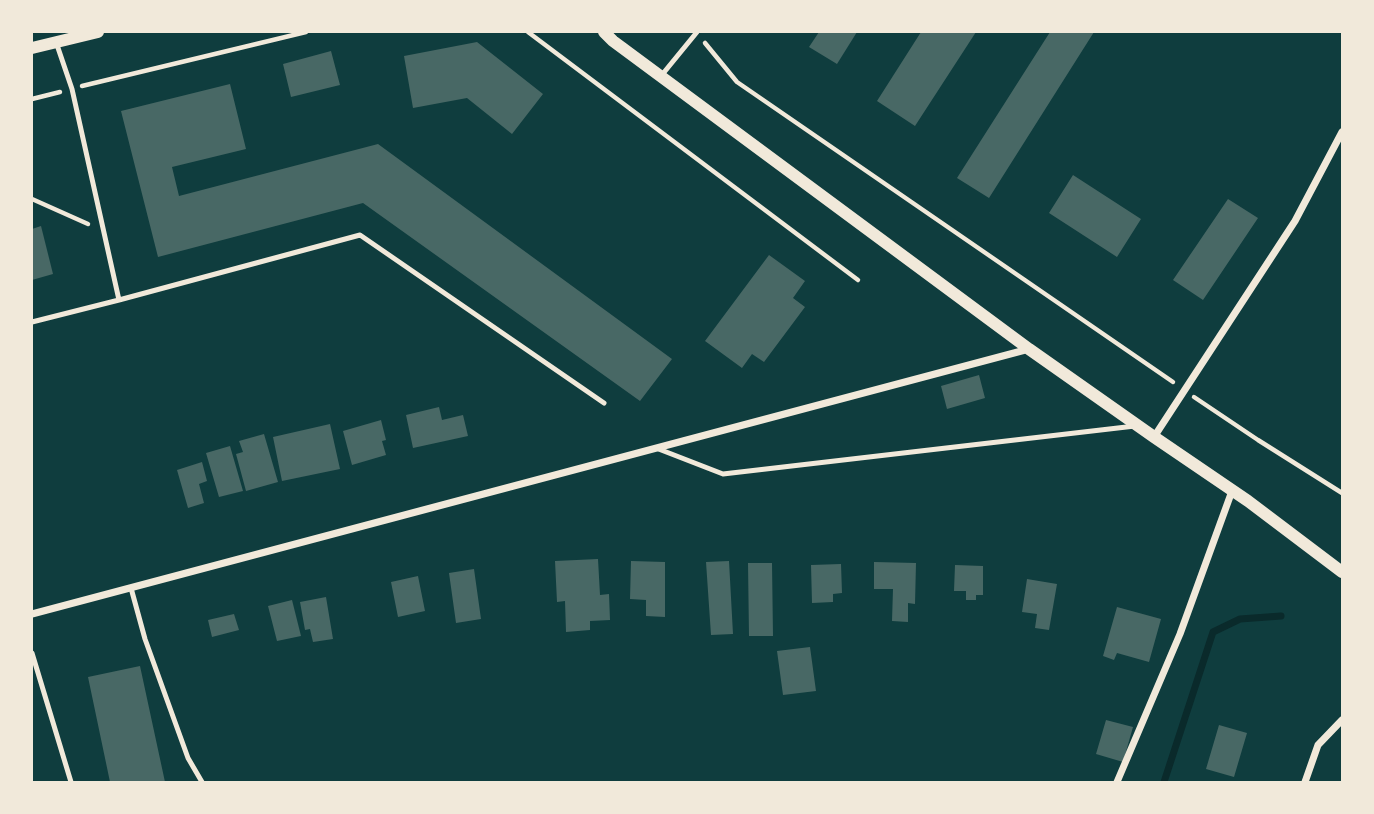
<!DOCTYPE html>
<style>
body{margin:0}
#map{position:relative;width:1374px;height:814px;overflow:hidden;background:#0f3d3e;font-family:"DejaVu Sans",sans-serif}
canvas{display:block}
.frame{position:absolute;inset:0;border:33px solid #f1e9da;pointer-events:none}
</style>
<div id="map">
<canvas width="1374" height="814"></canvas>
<div class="frame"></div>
</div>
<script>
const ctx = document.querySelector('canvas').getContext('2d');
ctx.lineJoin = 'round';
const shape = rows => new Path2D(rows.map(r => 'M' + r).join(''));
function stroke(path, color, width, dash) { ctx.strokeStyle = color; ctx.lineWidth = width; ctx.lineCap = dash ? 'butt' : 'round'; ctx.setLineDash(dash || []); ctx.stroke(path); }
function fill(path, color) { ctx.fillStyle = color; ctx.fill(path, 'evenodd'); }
const stream = shape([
 [1164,782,1213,632,1240,619,1281,616]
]);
const building = shape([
 [819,32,857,32,837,64,809,47],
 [921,32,976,32,915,126,877,101],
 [1050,32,1094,32,989,198,957,178],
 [477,42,543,94,512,134,467,98,413,108,404,56],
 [331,51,340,85,291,97,283,64],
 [230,84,246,149,172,167,179,196,378,144,672,359,640,401,363,203,158,257,121,111],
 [1073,175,1141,219,1117,257,1049,213],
 [1228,199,1258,218,1203,300,1173,280],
 [41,226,53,274,32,280,32,229],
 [769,255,805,281,793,298,805,307,764,362,752,354,742,368,705,341],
 [979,375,985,398,947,409,941,386],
 [439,407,442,420,463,415,468,436,413,448,406,415],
 [381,420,386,440,382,441,386,455,352,465,343,431],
 [330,424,340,469,282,481,273,437],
 [264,434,278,482,246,491,236,454,243,452,239,441],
 [230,446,243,491,219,497,206,453],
 [202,462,207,481,199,484,204,503,188,508,177,470],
 [598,559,600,595,609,594,610,620,590,621,590,630,566,632,565,601,557,602,555,561],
 [631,561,665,562,665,617,646,616,646,600,630,599],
 [729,561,733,634,711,635,706,562],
 [874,562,916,563,915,604,908,603,908,622,892,621,893,589,874,589],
 [748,563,772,563,773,636,749,636],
 [841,564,842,593,833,594,833,602,812,603,811,565],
 [955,565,983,566,983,595,976,595,976,600,966,600,966,591,954,591],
 [474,569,481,619,456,623,449,573],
 [418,576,425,611,398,617,391,582],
 [1027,579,1057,584,1049,630,1035,628,1037,614,1022,612],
 [326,597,333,639,313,642,310,629,305,630,300,602],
 [292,600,301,636,277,641,268,606],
 [1117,607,1161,619,1149,662,1117,653,1114,660,1103,656],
 [234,614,239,630,212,637,208,620],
 [810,647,816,691,783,695,777,651],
 [140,666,165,782,110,782,88,677],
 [1106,720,1133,727,1123,762,1096,754],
 [1219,725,1247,733,1234,777,1206,769]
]);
const path = shape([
 [528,32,858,280],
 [705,43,737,82,1173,382],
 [82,86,306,32],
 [32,99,60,92],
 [32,199,88,224],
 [1194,397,1258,440,1342,493]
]);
const service = shape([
 [661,76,697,32],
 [119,300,360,235,604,403],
 [32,322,119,300,72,89,56,42],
 [656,448,723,474,1135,426],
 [131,588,145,639,188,758,202,782],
 [32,653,71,782]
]);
const minor = shape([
 [1154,437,1295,221,1342,132],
 [32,614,1029,349],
 [1117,782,1180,634,1232,491],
 [1305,782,1318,745,1342,720]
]);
const tertiary = shape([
 [604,32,613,41,1029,349,1154,437,1248,501,1342,572],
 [32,48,98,32]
]);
stroke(stream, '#0a2a2b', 7);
fill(building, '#486865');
stroke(path, '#f1e9da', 4.5);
stroke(service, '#f1e9da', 5);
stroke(minor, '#f1e9da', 7);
stroke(tertiary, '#f1e9da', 12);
</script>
